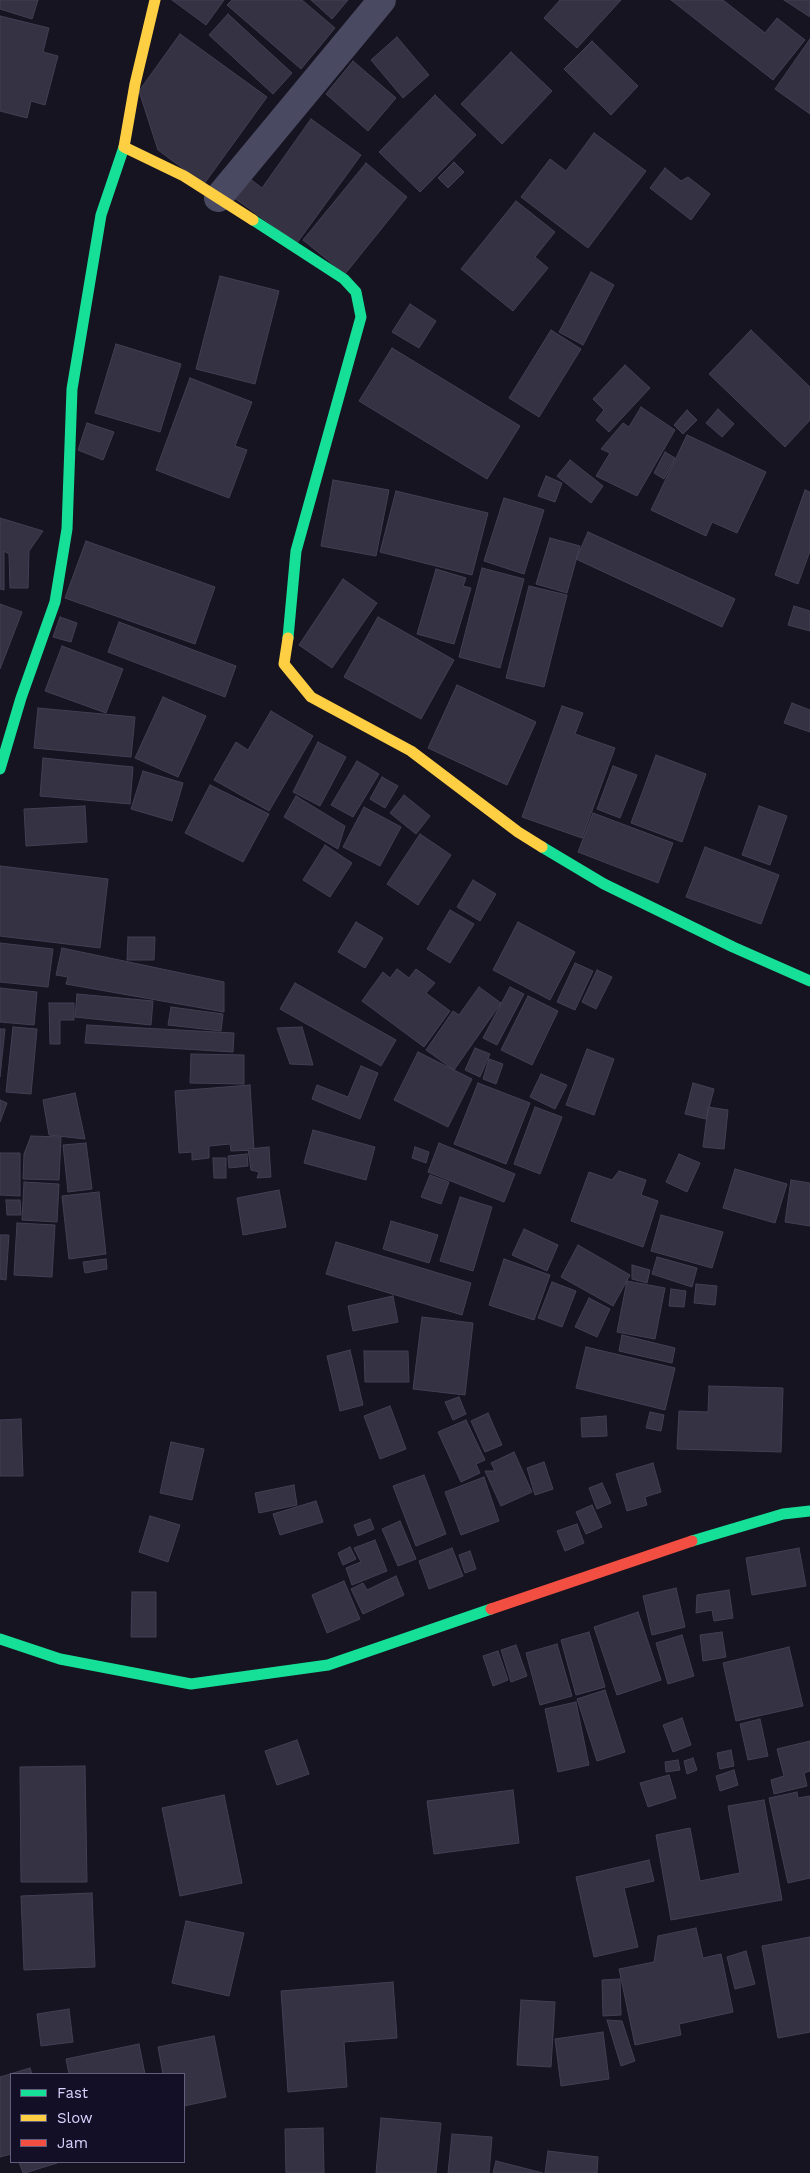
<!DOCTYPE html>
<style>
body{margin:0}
#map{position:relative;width:810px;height:2173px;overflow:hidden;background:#161421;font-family:"Work Sans",sans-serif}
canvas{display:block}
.legend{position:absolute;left:10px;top:2073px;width:175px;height:90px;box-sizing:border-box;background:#130f26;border:1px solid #625e7d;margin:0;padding:6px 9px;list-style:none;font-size:15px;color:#d9d4ff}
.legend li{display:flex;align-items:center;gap:10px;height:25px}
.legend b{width:25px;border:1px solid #625e7d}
</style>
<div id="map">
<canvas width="810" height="2173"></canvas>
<ul class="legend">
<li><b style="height:6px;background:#16e098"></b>Fast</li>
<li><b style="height:6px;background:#ffcf43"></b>Slow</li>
<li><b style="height:6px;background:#f24e42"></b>Jam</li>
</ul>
</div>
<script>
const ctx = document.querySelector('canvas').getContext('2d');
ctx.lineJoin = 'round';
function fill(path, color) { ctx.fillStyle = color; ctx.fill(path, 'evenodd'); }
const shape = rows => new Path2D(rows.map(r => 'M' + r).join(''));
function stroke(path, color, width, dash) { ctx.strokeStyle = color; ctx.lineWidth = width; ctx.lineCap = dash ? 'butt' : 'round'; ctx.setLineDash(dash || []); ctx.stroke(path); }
const building = shape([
 [0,0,38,0,32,19,0,9,0,0],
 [172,0,224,0,206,25,172,0],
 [232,0,302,0,335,28,301,69,227,5,232,0],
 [311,0,348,0,332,19,311,0],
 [560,0,621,0,577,48,544,18,560,0],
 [671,0,723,0,765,33,777,18,805,40,773,80,671,0],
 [784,0,810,0,810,17,784,0],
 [228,14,292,73,273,94,209,35,228,14],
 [0,16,49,28,43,52,58,56,45,105,31,101,27,118,0,111,0,16],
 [180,34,267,97,204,184,158,150,139,91,180,34],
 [397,37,429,75,403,98,371,60,397,37],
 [810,39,810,114,775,89,810,39],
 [592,41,638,86,611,115,564,69,592,41],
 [511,52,552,91,502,144,461,104,511,52],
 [353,61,396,98,368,131,326,94,353,61],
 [435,95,476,135,420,192,379,152,435,95],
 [311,119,361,155,297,243,230,195,245,175,262,188,311,119],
 [594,133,646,171,588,248,521,197,550,159,566,171,594,133],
 [454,162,464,172,448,188,438,178,454,162],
 [366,163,407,197,345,274,303,240,366,163],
 [665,168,681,181,688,177,710,194,691,220,650,188,665,168],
 [516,201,555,232,535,257,548,268,513,311,461,269,516,201],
 [591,272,614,285,583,345,559,332,591,272],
 [220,276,279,291,255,384,196,369,220,276],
 [410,304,436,321,419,348,392,332,410,304],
 [551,330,581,349,539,417,509,398,551,330],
 [751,330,810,387,810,420,785,447,709,374,751,330],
 [116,344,181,364,160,432,95,413,116,344],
 [392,348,520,426,487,479,359,401,392,348],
 [625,365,650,388,609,432,596,420,604,410,593,399,625,365],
 [190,378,252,402,235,446,247,450,229,498,156,470,190,378],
 [641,407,675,430,637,496,596,476,610,453,601,449,623,423,629,427,641,407],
 [718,409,734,424,722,437,706,423,718,409],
 [687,410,697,420,683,434,674,425,687,410],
 [87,423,114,432,103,460,78,450,87,423],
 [687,435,766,472,737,533,712,522,706,536,651,510,687,435],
 [665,452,675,458,664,479,654,473,665,452],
 [570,460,603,486,591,503,557,476,570,460],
 [546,476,562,483,555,502,538,496,546,476],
 [333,480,389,490,376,556,321,546,333,480],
 [805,490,810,492,810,551,798,584,775,575,805,490],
 [396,491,488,513,472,575,380,552,396,491],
 [504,498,544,510,524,574,484,561,504,498],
 [0,518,43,531,29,551,28,588,10,588,9,554,4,551,4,590,0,589,0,518],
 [588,532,735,599,722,627,576,559,588,532],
 [550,538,580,546,567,593,536,584,550,538],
 [86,541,215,587,195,644,65,598,86,541],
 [482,568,524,579,500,668,459,657,482,568],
 [436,569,466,578,463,586,471,588,454,644,417,634,436,569],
 [343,579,377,603,332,668,299,645,343,579],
 [529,586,567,595,544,687,506,678,529,586],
 [0,604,22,612,0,669,0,604],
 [794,606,810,611,810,631,788,625,794,606],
 [60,617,77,623,71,642,53,637,60,617],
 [378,617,454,660,421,719,344,677,378,617],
 [119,622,236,666,225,697,108,652,119,622],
 [62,646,123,669,106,713,45,691,62,646],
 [457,685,536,722,507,785,428,748,457,685],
 [163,697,206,716,178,777,135,758,163,697],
 [792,703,810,710,810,732,784,723,792,703],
 [562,706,583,713,575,734,615,748,582,838,522,817,562,706],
 [38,708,135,717,131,757,34,748,38,708],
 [271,711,313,736,269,811,214,780,236,742,248,750,271,711],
 [318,742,346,757,320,806,293,792,318,742],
 [656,755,706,774,682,842,631,823,656,755],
 [43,758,133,767,130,804,40,796,43,758],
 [357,761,379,774,353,817,331,805,357,761],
 [613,766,637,775,620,818,597,809,613,766],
 [143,771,183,783,172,821,131,809,143,771],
 [382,777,398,786,385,808,370,799,382,777],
 [210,785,269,814,243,862,185,833,210,785],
 [404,795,430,816,416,834,390,813,404,795],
 [296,796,345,826,338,849,284,817,296,796],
 [85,806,87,842,26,846,24,809,85,806],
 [759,806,787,816,770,865,742,855,759,806],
 [364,807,401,827,380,866,343,847,364,807],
 [593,813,673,843,658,883,578,852,593,813],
 [420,834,451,855,418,905,387,884,420,834],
 [325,845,352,863,330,897,303,880,325,845],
 [705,847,779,875,761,924,686,897,705,847],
 [0,866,108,879,100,948,0,936,0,866],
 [473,880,496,894,480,921,457,907,473,880],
 [450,910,474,924,450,963,427,949,450,910],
 [356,922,383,938,365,968,338,952,356,922],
 [518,922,575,952,550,1000,493,970,518,922],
 [128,937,155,937,154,960,127,960,128,937],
 [0,943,53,949,48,987,0,982,0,943],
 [62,948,224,982,224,1012,66,984,68,977,56,975,62,948],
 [575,963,593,971,575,1010,557,1002,575,963],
 [397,969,409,978,416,969,435,983,426,993,450,1011,424,1047,362,1001,383,972,390,978,397,969],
 [597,970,612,977,596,1009,582,1002,597,970],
 [295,983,396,1040,381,1066,280,1009,295,983],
 [479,987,501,1003,454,1070,426,1050,453,1011,459,1015,479,987],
 [510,987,524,994,497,1045,483,1038,510,987],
 [0,988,37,992,34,1025,0,1022,0,988],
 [77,994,153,1001,151,1025,75,1017,77,994],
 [528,996,558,1011,532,1065,501,1050,528,996],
 [49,1003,74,1003,74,1020,60,1020,60,1044,50,1044,49,1003],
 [171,1007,223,1014,221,1031,168,1025,171,1007],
 [87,1025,234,1033,233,1052,85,1043,87,1025],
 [13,1027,37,1029,31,1094,6,1092,13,1027],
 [302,1027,313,1065,290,1064,277,1028,302,1027],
 [0,1029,5,1029,0,1077,0,1029],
 [475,1048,490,1054,480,1077,465,1070,475,1048],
 [587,1049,614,1059,594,1115,566,1105,587,1049],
 [418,1052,472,1079,448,1127,394,1100,418,1052],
 [191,1054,244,1055,244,1084,190,1083,191,1054],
 [489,1059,503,1064,496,1084,483,1079,489,1059],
 [361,1066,378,1073,360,1119,312,1099,317,1085,348,1097,361,1066],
 [541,1074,567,1085,555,1109,530,1097,541,1074],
 [478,1083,530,1103,506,1164,454,1144,478,1083],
 [693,1083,714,1089,706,1119,685,1114,693,1083],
 [250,1085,254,1150,231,1151,230,1144,209,1146,209,1158,192,1160,192,1152,179,1153,175,1091,250,1085],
 [75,1093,85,1139,49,1135,43,1100,75,1093],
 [0,1100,7,1103,0,1122,0,1100],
 [535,1107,562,1117,540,1174,514,1164,535,1107],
 [708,1107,728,1110,724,1149,703,1147,708,1107],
 [313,1130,375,1147,366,1180,304,1163,313,1130],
 [31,1136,61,1137,59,1180,23,1179,24,1154,31,1136],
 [86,1143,92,1189,68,1192,63,1145,86,1143],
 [439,1143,515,1174,504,1202,428,1172,439,1143],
 [269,1147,271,1177,257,1178,259,1172,251,1170,248,1149,269,1147],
 [415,1147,429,1152,426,1163,412,1158,415,1147],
 [0,1153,20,1153,20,1196,0,1195,0,1153],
 [247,1154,248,1166,229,1168,228,1156,247,1154],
 [679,1154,700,1163,687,1192,666,1182,679,1154],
 [213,1158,226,1158,226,1178,214,1178,213,1158],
 [735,1169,787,1184,775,1223,723,1208,735,1169],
 [619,1171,646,1180,641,1195,658,1201,643,1247,571,1221,589,1172,612,1180,619,1171],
 [430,1175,449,1182,441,1204,421,1197,430,1175],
 [791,1180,810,1183,810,1226,785,1222,791,1180],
 [24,1182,59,1184,57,1222,22,1220,24,1182],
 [279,1190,286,1227,243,1235,237,1198,279,1190],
 [99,1192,106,1254,69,1259,62,1196,99,1192],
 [460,1197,492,1207,473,1271,440,1261,460,1197],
 [6,1200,20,1200,21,1215,7,1215,6,1200],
 [661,1215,723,1232,712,1268,651,1251,661,1215],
 [391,1221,438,1235,429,1263,383,1249,391,1221],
 [17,1223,55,1225,52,1277,14,1275,17,1223],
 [524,1229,558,1245,547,1271,512,1255,524,1229],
 [0,1235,9,1235,6,1280,0,1279,0,1235],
 [336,1242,471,1283,462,1315,326,1274,336,1242],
 [578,1245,630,1275,613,1306,561,1277,578,1245],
 [657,1257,697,1268,692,1287,652,1274,657,1257],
 [106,1259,107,1269,85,1273,83,1262,106,1259],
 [504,1259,550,1275,534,1320,489,1305,504,1259],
 [632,1265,650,1270,647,1283,632,1279,632,1265],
 [627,1281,665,1288,655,1339,617,1332,627,1281],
 [552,1282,576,1291,562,1327,538,1318,552,1282],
 [696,1284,717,1286,715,1305,694,1303,696,1284],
 [671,1289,686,1291,684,1307,669,1306,671,1289],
 [393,1296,398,1322,353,1331,348,1306,393,1296],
 [589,1298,610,1309,597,1337,575,1327,589,1298],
 [422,1317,473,1323,465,1395,413,1389,422,1317],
 [622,1335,675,1348,672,1363,619,1351,622,1335],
 [586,1347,675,1368,665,1410,576,1388,586,1347],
 [350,1350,363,1405,340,1411,327,1356,350,1350],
 [364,1351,408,1351,409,1382,365,1382,364,1351],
 [709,1386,783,1388,781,1452,677,1449,679,1411,708,1412,709,1386],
 [459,1397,466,1414,453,1420,445,1402,459,1397],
 [390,1406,406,1449,380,1459,364,1416,390,1406],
 [650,1412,664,1415,661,1431,646,1428,650,1412],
 [488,1413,502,1445,485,1452,471,1421,488,1413],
 [606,1416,607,1436,582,1437,581,1418,606,1416],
 [21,1419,23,1476,0,1476,0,1420,21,1419],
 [466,1420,485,1460,476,1464,480,1473,461,1482,438,1432,466,1420],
 [171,1442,204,1449,192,1500,160,1493,171,1442],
 [514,1452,532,1492,501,1506,485,1471,495,1471,491,1463,514,1452],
 [544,1462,553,1489,535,1495,527,1468,544,1462],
 [653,1463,661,1492,645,1497,647,1505,627,1511,616,1474,653,1463],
 [424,1475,446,1534,416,1546,393,1486,424,1475],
 [484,1477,499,1521,461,1535,445,1492,484,1477],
 [602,1483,611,1503,597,1509,589,1488,602,1483],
 [294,1485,297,1505,259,1513,255,1493,294,1485],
 [316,1501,323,1522,280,1535,273,1514,316,1501],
 [592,1505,602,1527,586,1534,576,1512,592,1505],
 [150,1516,180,1525,168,1562,139,1552,150,1516],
 [370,1519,374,1529,358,1536,354,1525,370,1519],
 [400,1521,416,1559,398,1566,382,1529,400,1521],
 [577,1524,584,1543,565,1551,557,1531,577,1524],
 [375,1540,387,1571,352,1585,346,1568,361,1562,354,1548,375,1540],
 [350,1547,356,1559,343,1565,338,1553,350,1547],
 [452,1548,463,1576,429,1589,419,1561,452,1548],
 [799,1548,806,1586,752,1595,746,1558,799,1548],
 [470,1551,476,1569,465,1573,459,1555,470,1551],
 [396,1576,404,1595,363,1614,351,1589,363,1583,367,1590,396,1576],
 [344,1581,360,1619,327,1633,312,1595,344,1581],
 [676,1588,685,1627,652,1635,643,1596,676,1588],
 [729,1590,733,1618,714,1621,712,1610,696,1613,697,1595,729,1590],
 [132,1592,156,1592,156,1637,131,1637,132,1592],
 [638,1612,661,1680,617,1695,594,1627,638,1612],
 [589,1632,605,1687,576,1695,561,1640,589,1632],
 [722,1632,726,1657,703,1661,700,1635,722,1632],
 [682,1635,694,1676,668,1684,656,1643,682,1635],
 [557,1644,572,1696,540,1705,526,1653,557,1644],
 [516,1645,527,1676,511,1682,501,1650,516,1645],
 [789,1647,803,1706,736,1721,723,1663,789,1647],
 [498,1651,508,1680,493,1686,483,1656,498,1651],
 [605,1690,625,1752,597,1761,577,1699,605,1690],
 [576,1702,589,1765,558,1772,545,1709,576,1702],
 [682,1718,691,1745,673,1752,663,1725,682,1718],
 [760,1719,768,1756,748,1760,740,1724,760,1719],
 [297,1740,309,1774,277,1785,265,1751,297,1740],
 [810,1741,810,1771,804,1773,807,1786,774,1794,771,1780,784,1776,777,1749,810,1741],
 [731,1750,734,1766,720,1769,717,1753,731,1750],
 [693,1758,697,1770,687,1774,684,1761,693,1758],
 [678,1760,680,1770,666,1772,665,1762,678,1760],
 [85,1766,87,1882,21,1882,20,1767,85,1766],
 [734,1770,738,1785,720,1791,716,1776,734,1770],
 [669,1775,676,1798,648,1807,640,1783,669,1775],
 [513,1790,519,1843,434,1854,427,1801,513,1790],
 [797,1792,798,1798,810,1796,810,1878,788,1883,769,1798,797,1792],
 [224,1795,242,1883,180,1896,162,1808,224,1795],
 [764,1800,782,1900,671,1920,656,1835,690,1828,700,1881,740,1873,728,1806,764,1800],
 [649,1860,654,1881,624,1888,638,1947,594,1957,576,1877,649,1860],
 [92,1893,95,1967,24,1970,21,1896,92,1893],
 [186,1921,244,1933,229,1996,172,1983,186,1921],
 [696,1928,703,1958,721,1954,733,2012,679,2024,681,2035,635,2045,619,1969,654,1962,658,1936,696,1928],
 [810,1937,810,2032,778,2038,762,1946,810,1937],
 [746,1951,755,1984,735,1989,727,1957,746,1951],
 [620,1979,621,2015,603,2016,602,1980,620,1979],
 [393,1982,397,2038,344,2042,347,2087,288,2092,281,1991,393,1982],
 [521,2000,555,2002,551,2067,517,2065,521,2000],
 [69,2009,73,2042,41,2046,37,2014,69,2009],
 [607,2020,622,2021,635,2061,621,2066,607,2020],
 [603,2032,609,2079,561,2086,555,2039,603,2032],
 [214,2036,226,2097,184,2106,184,2074,163,2074,158,2047,214,2036],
 [139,2044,145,2074,69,2074,66,2059,139,2044],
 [30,2068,32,2074,11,2074,11,2154,0,2157,0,2077,30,2068],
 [381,2118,441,2123,436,2173,376,2173,381,2118],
 [323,2128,324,2173,286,2173,285,2129,323,2128],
 [452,2134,492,2137,489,2173,448,2173,452,2134],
 [548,2151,598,2157,597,2173,545,2173,548,2151],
 [496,2161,543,2173,493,2173,496,2161],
 [19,2162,60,2162,25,2173,23,2173,19,2162]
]);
const street = shape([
 [218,198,382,0]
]);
const fast = shape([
 [253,220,344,279,356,292,361,317,296,551,288,638],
 [0,769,21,698,55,602,67,529,72,389,101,215,124,147],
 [542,847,604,884,733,947,810,981],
 [692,1541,783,1514,810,1511],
 [0,1639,60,1659,191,1684,328,1665,491,1609]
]);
const slow = shape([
 [155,0,135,84,124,147,184,176,253,220],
 [288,638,284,664,311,697,411,751,518,832,542,847]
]);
const jam = shape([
 [491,1609,692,1541]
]);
fill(building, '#343243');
stroke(building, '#433f54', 1);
stroke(street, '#4a4962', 28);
stroke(fast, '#16e098', 11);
stroke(slow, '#ffcf43', 11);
stroke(jam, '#f24e42', 11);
</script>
